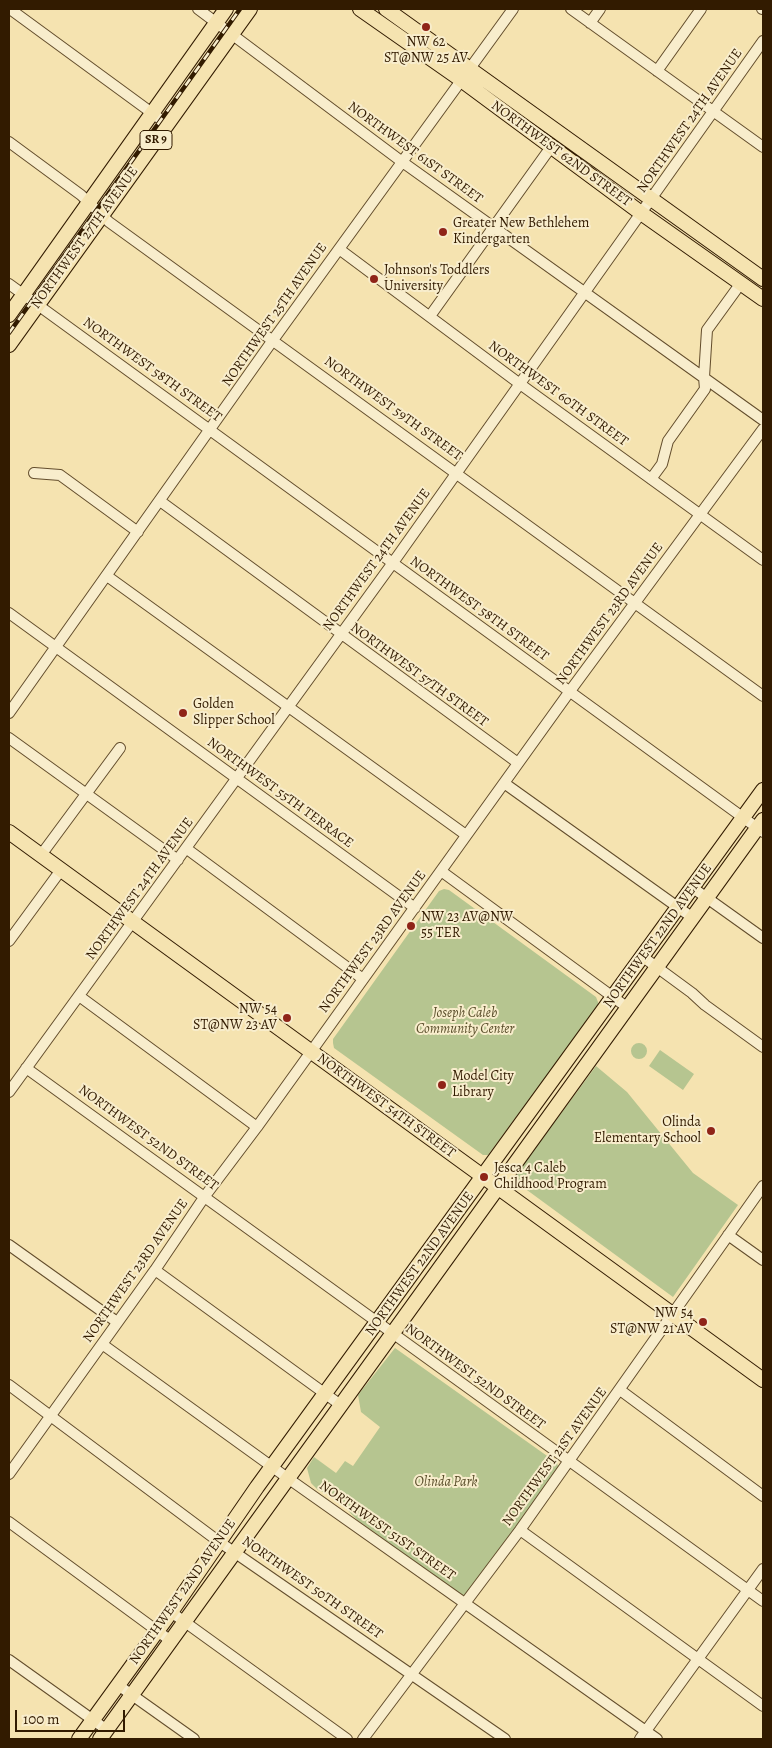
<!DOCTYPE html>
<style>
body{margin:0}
#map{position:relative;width:772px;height:1748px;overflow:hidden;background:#f5e3b0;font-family:Alegreya,serif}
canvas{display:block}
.frame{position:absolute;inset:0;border:10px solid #321b00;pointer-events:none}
.scale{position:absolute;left:15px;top:1710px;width:110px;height:22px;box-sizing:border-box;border:2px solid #321b00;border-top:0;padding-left:6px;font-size:15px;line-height:18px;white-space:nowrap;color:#321b00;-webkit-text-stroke:4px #f8edcc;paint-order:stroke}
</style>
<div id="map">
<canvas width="772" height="1748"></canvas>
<div class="frame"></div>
<div class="scale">100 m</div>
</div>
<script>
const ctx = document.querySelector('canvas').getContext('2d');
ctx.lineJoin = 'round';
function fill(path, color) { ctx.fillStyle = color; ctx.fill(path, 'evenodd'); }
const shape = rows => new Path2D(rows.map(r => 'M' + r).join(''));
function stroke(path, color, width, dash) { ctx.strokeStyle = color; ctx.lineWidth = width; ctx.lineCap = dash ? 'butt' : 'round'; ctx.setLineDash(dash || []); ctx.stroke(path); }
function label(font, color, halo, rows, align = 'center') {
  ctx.font = font + ' Alegreya,serif'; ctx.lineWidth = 4; ctx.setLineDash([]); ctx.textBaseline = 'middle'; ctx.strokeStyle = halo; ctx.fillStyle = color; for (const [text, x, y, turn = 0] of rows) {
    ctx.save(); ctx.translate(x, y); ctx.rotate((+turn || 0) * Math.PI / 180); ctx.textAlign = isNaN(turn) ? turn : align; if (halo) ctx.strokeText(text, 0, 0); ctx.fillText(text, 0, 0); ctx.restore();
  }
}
const green = shape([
 [444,889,449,890,596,997,598,1002,598,1006,488,1155,483,1155,334,1048,333,1043,333,1039,439,891],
 '631 1051a8 8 0 1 1 16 0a8 8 0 1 1-16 0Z',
 [660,1050,694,1074,683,1090,649,1066],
 [596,1066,627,1092,693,1173,738,1205,673,1297,516,1182,517,1173],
 [395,1348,557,1463,559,1469,467,1595,463,1596,357,1520,335,1497,318,1490,311,1483,307,1468,314,1457,336,1473,345,1461,353,1466,380,1427,361,1412,358,1395]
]);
const minor = shape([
 [10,9,167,124],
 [198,9,401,161,763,420],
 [571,9,763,147],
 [762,9,763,9],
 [590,23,600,9],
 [657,71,701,9],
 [9,142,81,195,109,222,763,696],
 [339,249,520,384,763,560],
 [9,284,763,832],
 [430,316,551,147],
 [34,473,60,475,138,532],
 [651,479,662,464,668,441,705,389,704,377,707,330,741,283],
 [160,501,518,763],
 [107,576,466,835],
 [9,613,415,908],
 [9,713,273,340,513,9],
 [9,738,178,860],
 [504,783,693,918],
 [187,849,363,979],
 [41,855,120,748],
 [441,871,628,1008],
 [693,888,763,938],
 [9,941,61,870],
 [643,957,692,993,705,1005,763,1047],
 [79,996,257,1127],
 [26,1068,763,1601],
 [9,1092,392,564,763,41],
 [728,1235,763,1260],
 [9,1245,117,1322],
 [155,1270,342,1406],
 [102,1344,289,1479,657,1739],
 [9,1385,218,1541,505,1739],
 [620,1390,763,1496],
 [9,1474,155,1270,205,1196,257,1127,570,691,763,429],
 [9,1522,171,1641],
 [520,1530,763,1706],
 [171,1612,347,1739],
 [9,1660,107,1730],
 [118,1685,194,1739],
 [363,1739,520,1530,763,1186],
 [640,1739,763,1569]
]);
const major = shape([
 [360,9,460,79,641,213,763,299],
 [386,9,763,279],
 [9,315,226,9],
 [9,345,250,9],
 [9,832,763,1380],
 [79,1739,171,1612,257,1487,763,790],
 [100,1739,763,820]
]);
const rail = shape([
 [9,333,240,9]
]);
const markers = [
 [426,27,5,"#8f2418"],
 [443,232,5,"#8f2418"],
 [374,279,5,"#8f2418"],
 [183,713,5,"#8f2418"],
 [411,926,5,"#8f2418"],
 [287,1018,5,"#8f2418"],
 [442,1085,5,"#8f2418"],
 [711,1131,5,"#8f2418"],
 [484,1177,5,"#8f2418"],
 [703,1322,5,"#8f2418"]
];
const shields = [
 [156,140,32]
];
const shieldNames = [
 ["SR 9",156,140]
];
const poiNames = [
 ["NW 62",426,43,"center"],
 ["ST@NW 25 AV",426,59,"center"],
 ["Greater New Bethlehem",453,224],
 ["Kindergarten",453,240],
 ["Johnson's Toddlers",384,271],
 ["University",384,287],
 ["Golden",193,705],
 ["Slipper School",193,721],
 ["NW 23 AV@NW",421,918],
 ["55 TER",421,934],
 ["NW 54",277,1010,"right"],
 ["ST@NW 23 AV",277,1026,"right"],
 ["Model City",452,1077],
 ["Library",452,1093],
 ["Olinda",701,1123,"right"],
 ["Elementary School",701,1139,"right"],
 ["Jesca 4 Caleb",494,1169],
 ["Childhood Program",494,1185],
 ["NW 54",693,1314,"right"],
 ["ST@NW 21 AV",693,1330,"right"]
];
const streetNames = [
 ["NORTHWEST 24TH AVENUE",690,121,-55],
 ["NORTHWEST 61ST STREET",415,153,36],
 ["NORTHWEST 62ND STREET",561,154,36],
 ["NORTHWEST 27TH AVENUE",85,238,-54],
 ["NORTHWEST 25TH AVENUE",275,315,-55],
 ["NORTHWEST 58TH STREET",152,370,36],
 ["NORTHWEST 60TH STREET",558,394,36],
 ["NORTHWEST 59TH STREET",393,409,36],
 ["NORTHWEST 24TH AVENUE",377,560,-54],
 ["NORTHWEST 58TH STREET",479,609,36],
 ["NORTHWEST 23RD AVENUE",610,614,-54],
 ["NORTHWEST 57TH STREET",419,675,36],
 ["NORTHWEST 55TH TERRACE",280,793,36],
 ["NORTHWEST 24TH AVENUE",140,889,-54],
 ["NORTHWEST 22ND AVENUE",658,936,-54],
 ["NORTHWEST 23RD AVENUE",373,942,-54],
 ["NORTHWEST 54TH STREET",386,1106,36],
 ["NORTHWEST 52ND STREET",148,1138,36],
 ["NORTHWEST 22ND AVENUE",420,1264,-54],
 ["NORTHWEST 23RD AVENUE",136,1271,-55],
 ["NORTHWEST 52ND STREET",475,1377,36],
 ["NORTHWEST 21ST AVENUE",555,1457,-54],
 ["NORTHWEST 51ST STREET",387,1531,35],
 ["NORTHWEST 50TH STREET",312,1588,35],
 ["NORTHWEST 22ND AVENUE",183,1592,-55]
];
const parkNames = [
 ["Joseph Caleb",465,1014],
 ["Community Center",465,1030],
 ["Olinda Park",446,1483]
];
fill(green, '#b6c590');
stroke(minor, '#634d2c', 12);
stroke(major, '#321b00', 16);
stroke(minor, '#f8edcc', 10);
stroke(major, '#f5e3b0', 14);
stroke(rail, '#321b00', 4.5);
stroke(rail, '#f8edcc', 2.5, [8]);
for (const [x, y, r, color] of markers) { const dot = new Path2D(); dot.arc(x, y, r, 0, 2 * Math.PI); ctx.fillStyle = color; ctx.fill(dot); stroke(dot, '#f8edcc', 2); }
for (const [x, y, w] of shields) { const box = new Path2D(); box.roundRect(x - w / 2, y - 9.5, w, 19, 4); ctx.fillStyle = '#f8edcc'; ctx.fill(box); stroke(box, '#321b00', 1); }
label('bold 12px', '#321b00', null, shieldNames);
label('14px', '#321b00', '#f8edcc', poiNames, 'left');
label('14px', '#321b00', '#f8edcc', streetNames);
label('italic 14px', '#5a4e2b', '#f8edcc', parkNames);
</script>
